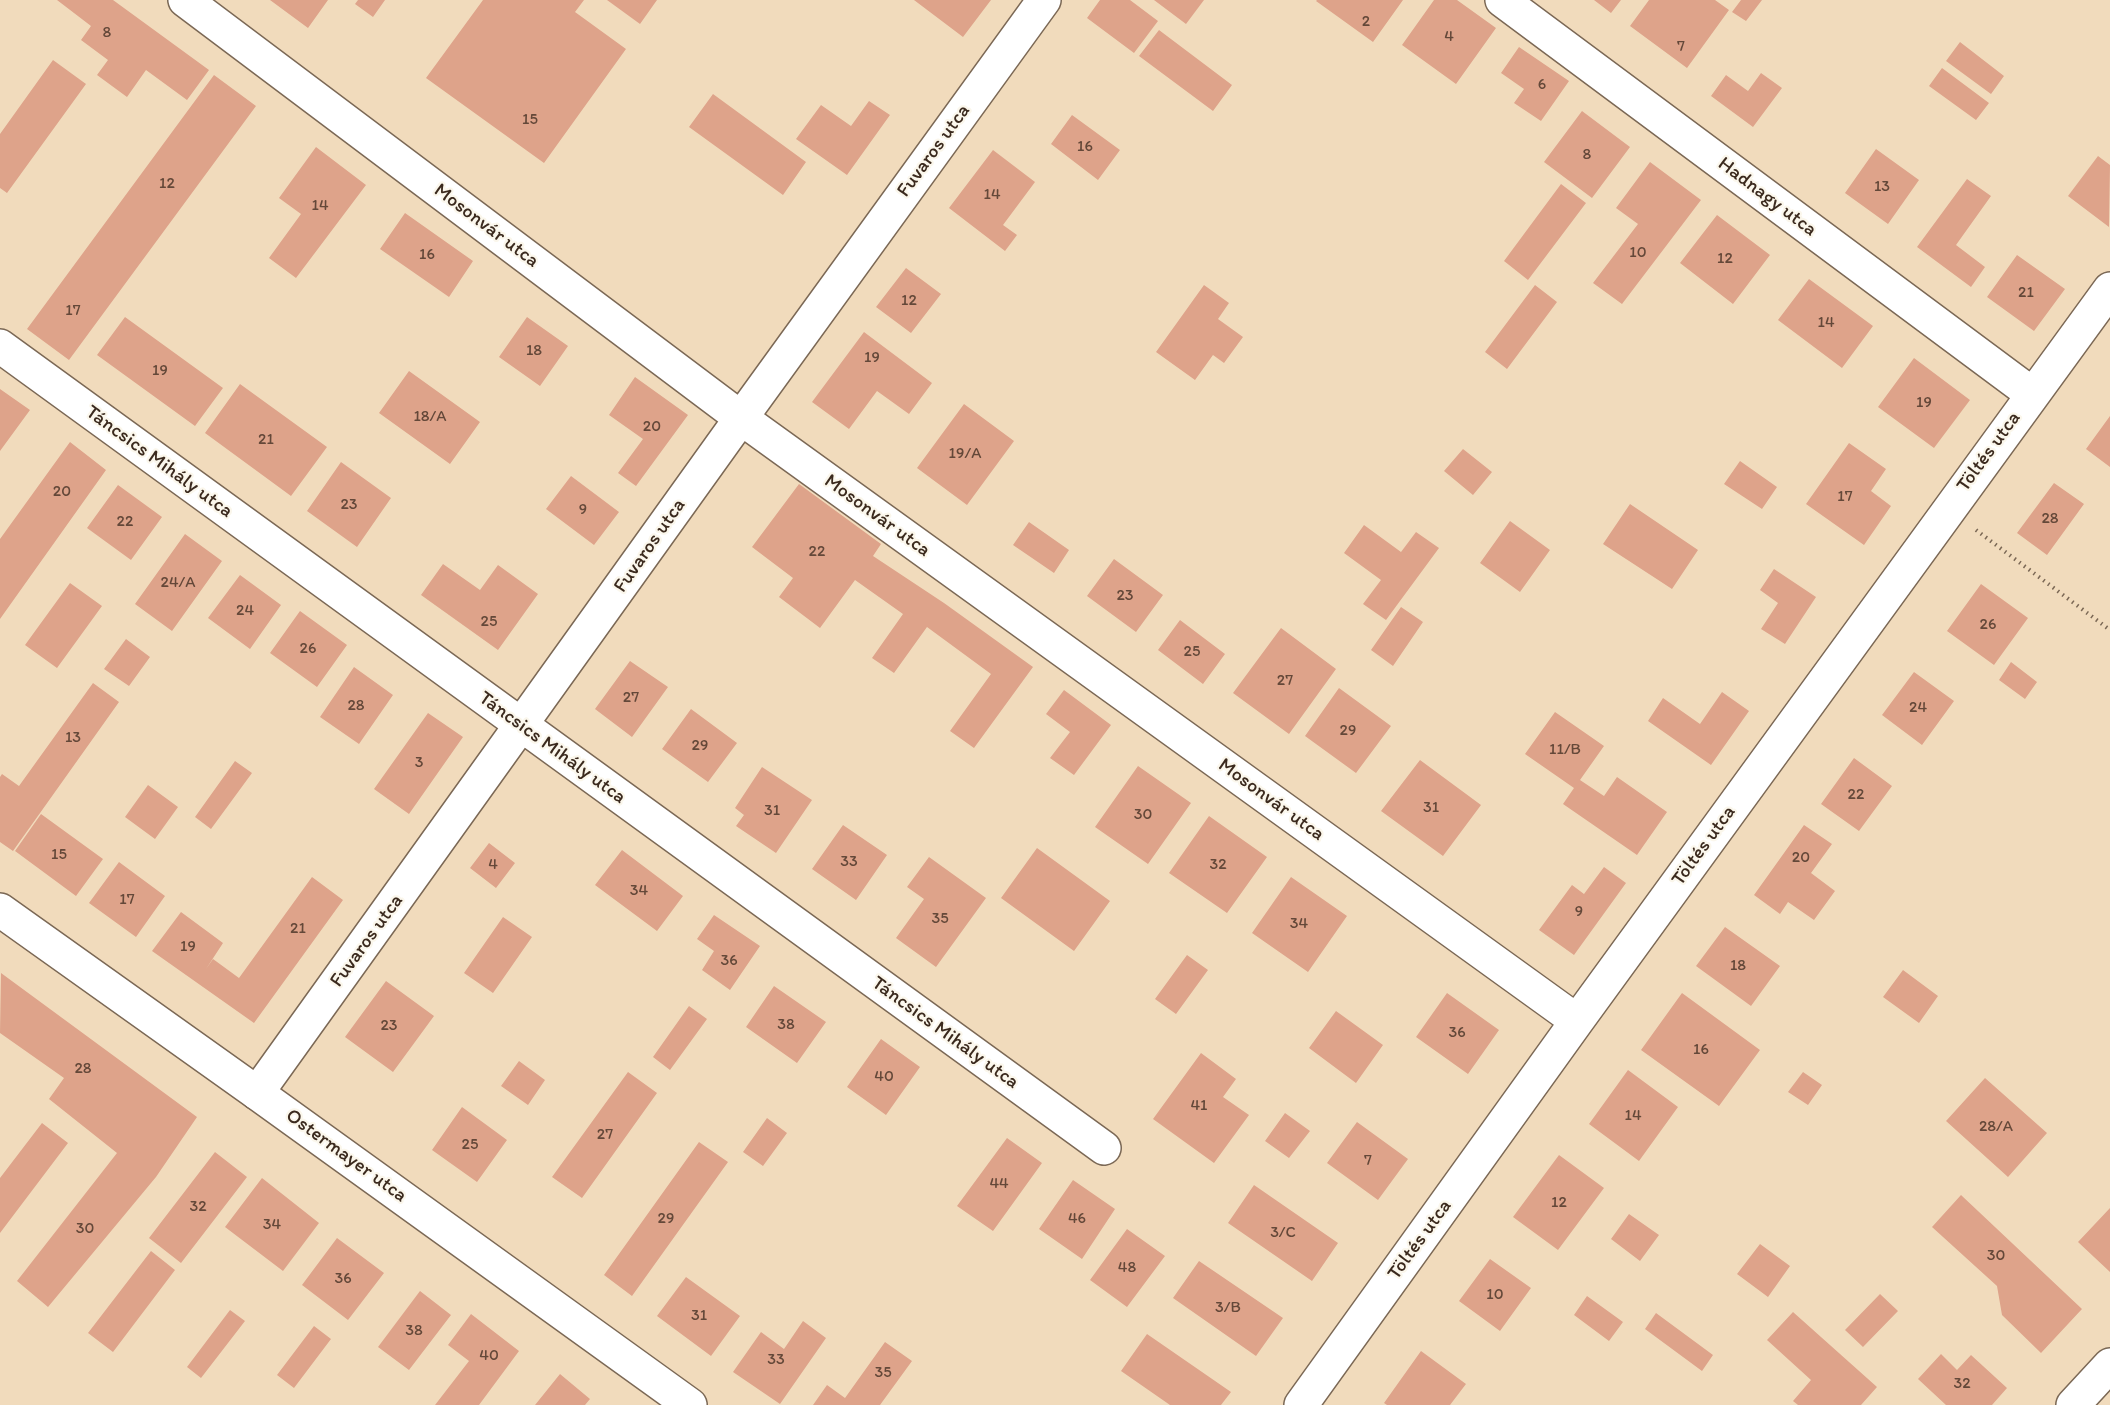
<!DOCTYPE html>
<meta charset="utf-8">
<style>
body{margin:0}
canvas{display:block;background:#f1dbbc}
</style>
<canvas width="2110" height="1405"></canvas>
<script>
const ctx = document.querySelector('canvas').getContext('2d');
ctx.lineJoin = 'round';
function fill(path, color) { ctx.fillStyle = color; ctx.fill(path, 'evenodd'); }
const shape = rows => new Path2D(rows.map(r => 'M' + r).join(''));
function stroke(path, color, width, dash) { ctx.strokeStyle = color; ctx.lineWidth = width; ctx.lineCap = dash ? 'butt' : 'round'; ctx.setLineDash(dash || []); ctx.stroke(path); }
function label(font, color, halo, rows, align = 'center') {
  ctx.font = font + ' Itim,sans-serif'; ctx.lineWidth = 4.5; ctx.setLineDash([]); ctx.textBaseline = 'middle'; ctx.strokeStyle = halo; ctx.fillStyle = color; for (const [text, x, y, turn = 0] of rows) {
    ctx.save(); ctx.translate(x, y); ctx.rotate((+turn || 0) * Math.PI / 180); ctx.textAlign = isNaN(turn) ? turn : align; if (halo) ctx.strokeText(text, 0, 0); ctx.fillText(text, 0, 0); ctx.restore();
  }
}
const building = shape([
 [57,0,113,0,209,70,187,100,146,70,127,97,97,75,108,60,81,40,91,26],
 [270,0,328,0,308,28],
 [358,0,385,0,373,17,355,4],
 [483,0,584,0,575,12,626,49,544,163,426,78],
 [607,0,657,0,640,24],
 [914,0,991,0,963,37],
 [1100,0,1130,0,1158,21,1134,53,1087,18],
 [1154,0,1204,0,1186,24],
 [1317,0,1403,0,1373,42,1316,1],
 [1434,0,1457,0,1496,28,1456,84,1402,45],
 [1594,0,1621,0,1611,13],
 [1649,0,1715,0,1729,10,1687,68,1630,26],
 [1741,0,1762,0,1746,21,1732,12],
 [1159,30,1232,85,1213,111,1139,56],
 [1960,42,2004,76,1991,94,1946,61],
 [1519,47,1569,81,1541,121,1514,103,1524,89,1501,73],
 [53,60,86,84,7,193,0,188,0,134],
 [1942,68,1989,103,1976,120,1929,86],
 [1761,73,1782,88,1753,127,1711,96,1726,75,1748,91],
 [214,75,256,106,69,360,27,329],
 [713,94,806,162,783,195,689,127],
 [869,101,890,115,847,175,796,139,821,105,851,126],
 [1582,111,1630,147,1592,198,1544,162],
 [1072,115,1120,150,1098,180,1051,144],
 [316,147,366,185,296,278,269,258,301,214,279,198],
 [1876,149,1919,180,1888,224,1845,193],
 [993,150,1035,182,1003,225,1017,235,1005,251,949,208],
 [2098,156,2110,165,2109,227,2068,196],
 [1650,162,1701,200,1622,304,1593,283,1638,224,1616,208],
 [1967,179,1991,196,1956,245,1985,267,1971,287,1917,247],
 [1561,184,1586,203,1528,280,1504,261],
 [405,213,473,261,449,297,380,249],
 [1717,215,1770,255,1733,304,1680,263],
 [2017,255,2065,289,2034,331,1987,297],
 [906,268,941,294,911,333,876,307],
 [1809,279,1873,326,1842,368,1778,320],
 [1204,285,1229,303,1218,319,1243,337,1224,363,1213,355,1195,380,1156,352],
 [1535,285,1557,302,1507,369,1485,352],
 [125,317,223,388,195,426,97,355],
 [527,317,568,346,540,386,499,357],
 [864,332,932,383,909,414,877,391,849,429,812,402],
 [1914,358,1970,400,1934,448,1878,407],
 [409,371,480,422,450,464,379,413],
 [635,377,688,415,636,486,618,473,643,439,609,415],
 [240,384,327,447,291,496,205,433],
 [0,389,30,410,0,451],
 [964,404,1014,441,967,505,917,468],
 [2110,416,2110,467,2086,449],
 [70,442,106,470,0,619,0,539],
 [1849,443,1886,469,1871,491,1891,506,1864,545,1806,504],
 [1463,449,1492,472,1473,495,1444,471],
 [1740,461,1777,487,1762,509,1724,484],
 [341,462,391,498,357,547,307,511],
 [571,476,619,512,594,545,546,509],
 [2054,483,2084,504,2047,555,2017,533],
 [799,484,881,544,873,556,944,603,1033,667,974,748,950,731,991,674,927,627,894,673,872,658,903,614,855,580,820,628,779,597,793,578,752,547],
 [118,485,162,517,131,560,87,528],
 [1630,504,1698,550,1672,589,1603,544],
 [1510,521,1550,550,1520,592,1480,563],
 [1029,522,1069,550,1054,573,1013,545],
 [1364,525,1401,552,1416,532,1439,548,1386,620,1363,604,1381,580,1344,553],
 [185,534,222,561,172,631,135,604],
 [1114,559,1163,595,1136,632,1087,596],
 [443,564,480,590,498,565,538,594,498,650,421,595],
 [1774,569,1816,597,1785,644,1761,629,1778,603,1760,590],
 [240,575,281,605,250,649,208,618],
 [70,583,102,606,57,668,25,645],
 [1981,584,2028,618,1994,665,1947,631],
 [1401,607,1423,622,1393,666,1371,650],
 [300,611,347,645,317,687,270,653],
 [1180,620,1225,654,1203,684,1158,650],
 [1281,628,1336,669,1289,734,1233,693],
 [126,639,150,657,129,686,104,669],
 [630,661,668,687,632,737,595,709],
 [2011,662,2037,682,2025,699,1999,680],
 [354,667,393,695,359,744,320,717],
 [1914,672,1954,701,1922,745,1882,715],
 [93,683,119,702,13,851,0,842,0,777,2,774,19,786],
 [1339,688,1391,726,1356,773,1305,736],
 [1064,690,1111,725,1074,775,1050,758,1070,732,1046,714],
 [1722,692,1749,711,1711,765,1648,721,1663,698,1700,724],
 [691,709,737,743,708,782,662,749],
 [1555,712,1604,746,1580,780,1604,796,1617,777,1667,812,1637,855,1563,804,1574,788,1525,754],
 [428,713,463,737,409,814,374,789],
 [1854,758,1892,786,1859,831,1821,804],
 [1420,760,1481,805,1443,856,1381,811],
 [235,761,252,773,211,829,195,817],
 [1138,766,1191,803,1148,864,1095,827],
 [762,767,812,800,776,853,736,826,744,815,735,808],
 [148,785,178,807,155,839,125,817],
 [41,814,103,859,76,896,15,851],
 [1209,816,1267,857,1227,913,1169,873],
 [843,825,887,855,856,900,812,869],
 [1804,825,1832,844,1811,873,1835,891,1814,920,1788,902,1780,914,1754,895],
 [489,843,515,863,496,888,470,868],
 [1037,848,1110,901,1074,951,1001,898],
 [622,850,683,896,657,931,595,885],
 [929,857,986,898,936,967,896,938,924,899,907,887],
 [119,862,165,896,136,937,89,903],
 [1604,867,1626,883,1574,955,1539,930,1572,885,1584,894],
 [312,877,343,900,254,1023,152,951,181,912,223,943,206,969,213,959,239,978],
 [1291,877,1347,916,1308,972,1252,933],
 [714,915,760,946,730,990,702,970,714,951,697,939],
 [503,917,532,937,493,993,464,973],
 [1725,927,1780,966,1751,1006,1696,966],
 [1187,955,1208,970,1176,1014,1155,999],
 [1903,970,1938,996,1919,1023,1883,997],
 [1,973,197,1117,156,1177,48,1307,17,1281,117,1153,49,1099,64,1078,0,1033],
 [386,981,434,1016,393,1072,345,1037],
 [774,986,826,1022,797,1063,746,1027],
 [1447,993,1499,1030,1468,1074,1416,1037],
 [1682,993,1760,1050,1719,1106,1641,1050],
 [689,1006,707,1019,670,1070,653,1057],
 [1336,1011,1383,1045,1356,1083,1309,1048],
 [881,1039,920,1067,886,1115,847,1087],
 [1201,1053,1236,1079,1223,1097,1249,1115,1214,1163,1153,1119],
 [519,1061,545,1080,528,1105,501,1086],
 [1628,1070,1678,1107,1639,1161,1589,1124],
 [628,1072,657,1093,582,1198,552,1177],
 [1803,1072,1822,1085,1808,1105,1788,1092],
 [1985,1078,2047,1133,2008,1177,1946,1121],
 [462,1107,507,1140,477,1182,432,1150],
 [1285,1113,1310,1131,1289,1158,1265,1141],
 [767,1118,787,1133,763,1166,743,1152],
 [1357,1122,1408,1159,1378,1200,1327,1163],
 [42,1123,68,1143,0,1233,0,1178],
 [1007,1138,1042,1163,993,1231,957,1206],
 [699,1142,728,1162,632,1296,604,1275],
 [215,1152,247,1177,181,1263,149,1238],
 [1559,1155,1604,1188,1558,1250,1513,1217],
 [262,1178,319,1223,283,1271,225,1227],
 [1073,1180,1115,1209,1082,1259,1039,1229],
 [1254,1185,1338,1243,1312,1281,1228,1223],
 [1961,1195,2082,1309,2041,1353,2002,1315,1997,1286,1932,1227],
 [2110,1208,2110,1272,2078,1242],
 [1629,1214,1659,1235,1640,1261,1611,1239],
 [1127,1229,1165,1256,1127,1307,1090,1280],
 [337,1238,384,1273,348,1320,302,1285],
 [1760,1244,1790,1266,1768,1297,1737,1274],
 [151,1251,175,1270,113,1352,88,1333],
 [1490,1259,1531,1288,1500,1331,1459,1301],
 [1199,1261,1283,1318,1256,1356,1173,1298],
 [686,1277,740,1316,711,1356,657,1316],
 [420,1291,451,1315,409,1370,378,1347],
 [1880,1294,1898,1311,1863,1347,1845,1330],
 [1587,1296,1623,1322,1609,1341,1574,1315],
 [230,1310,245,1321,201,1378,187,1367],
 [1793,1312,1877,1387,1861,1405,1798,1405,1793,1401,1811,1380,1767,1340],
 [1656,1313,1713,1355,1702,1371,1645,1329],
 [471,1314,519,1351,479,1405,435,1405,469,1361,448,1345],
 [803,1321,826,1338,780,1404,733,1372,761,1332,784,1349],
 [314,1326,331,1339,294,1388,277,1375],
 [1147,1334,1231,1392,1221,1405,1170,1405,1121,1371],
 [885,1342,912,1361,880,1405,813,1405,827,1385,845,1398],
 [1421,1351,1466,1384,1450,1405,1387,1405,1384,1403],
 [1941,1354,1957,1370,1971,1355,2007,1388,1992,1405,1946,1405,1918,1379],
 [560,1374,590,1399,585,1405,535,1405]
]);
const path = shape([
 [1976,530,2110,630]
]);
const minor = shape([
 [185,0,741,418,1577,1021],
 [1502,0,2032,394],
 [0,346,1104,1148],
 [257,1093,741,418,1044,0],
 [1301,1405,1577,1021,2110,289],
 [2073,1405,2110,1365]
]);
const tertiary = shape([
 [0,910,257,1093,690,1405]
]);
const numberNames = [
 ["2",1366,22],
 ["8",107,33],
 ["4",1449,37],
 ["7",1681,47],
 ["6",1542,85],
 ["15",530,120],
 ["16",1085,147],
 ["8",1587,155],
 ["12",167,184],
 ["13",1882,187],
 ["14",992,195],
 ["14",320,206],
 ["10",1638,253],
 ["16",427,255],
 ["12",1725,259],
 ["21",2026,293],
 ["12",909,301],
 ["17",73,311],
 ["14",1826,323],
 ["18",534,351],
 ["19",872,358],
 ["19",160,371],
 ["19",1924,403],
 ["18/A",430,417],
 ["20",652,427],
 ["21",266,440],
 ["19/A",965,454],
 ["20",62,492],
 ["17",1845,497],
 ["23",349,505],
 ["9",583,510],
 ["28",2050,519],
 ["22",125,522],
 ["22",817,552],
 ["24/A",178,583],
 ["23",1125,596],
 ["24",245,611],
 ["25",489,622],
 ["26",1988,625],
 ["26",308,649],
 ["25",1192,652],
 ["27",1285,681],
 ["27",631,698],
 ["28",356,706],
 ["24",1918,708],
 ["29",1348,731],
 ["13",73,738],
 ["29",700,746],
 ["11/B",1565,750],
 ["3",419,763],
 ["22",1856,795],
 ["31",1431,808],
 ["31",772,811],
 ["30",1143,815],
 ["15",59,855],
 ["20",1801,858],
 ["33",849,862],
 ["4",493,865],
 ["32",1218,865],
 ["34",639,891],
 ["17",127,900],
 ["9",1579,912],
 ["35",940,919],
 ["34",1299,924],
 ["21",298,929],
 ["19",188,947],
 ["36",729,961],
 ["18",1738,966],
 ["38",786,1025],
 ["23",389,1026],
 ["36",1457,1033],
 ["16",1701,1050],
 ["28",83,1069],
 ["40",884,1077],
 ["41",1199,1106],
 ["14",1633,1116],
 ["28/A",1996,1127],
 ["27",605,1135],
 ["25",470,1145],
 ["7",1368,1161],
 ["44",999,1184],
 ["12",1559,1203],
 ["32",198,1207],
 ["29",666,1219],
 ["46",1077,1219],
 ["34",272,1225],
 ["30",85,1229],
 ["3/C",1283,1233],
 ["30",1996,1256],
 ["48",1127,1268],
 ["36",343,1279],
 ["10",1495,1295],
 ["3/B",1228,1308],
 ["31",699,1316],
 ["38",414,1331],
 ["40",489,1356],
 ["33",776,1360],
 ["35",883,1373],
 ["32",1962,1384]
];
const streetNames = [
 ["Fuvaros utca",934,151,-54],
 ["Hadnagy utca",1767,197,37],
 ["Mosonvár utca",486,226,37],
 ["Töltés utca",1989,452,-54],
 ["Táncsics Mihály utca",159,462,36],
 ["Mosonvár utca",877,516,36],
 ["Fuvaros utca",650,546,-55],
 ["Táncsics Mihály utca",552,748,36],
 ["Mosonvár utca",1271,800,36],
 ["Töltés utca",1704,846,-54],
 ["Fuvaros utca",367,941,-54],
 ["Táncsics Mihály utca",945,1033,36],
 ["Ostermayer utca",346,1156,36],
 ["Töltés utca",1420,1240,-54]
];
fill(building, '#dea38a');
stroke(minor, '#7b6855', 36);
stroke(tertiary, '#7b6855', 36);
stroke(path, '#7b6855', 4, [1.5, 4.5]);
stroke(minor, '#fff', 33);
stroke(tertiary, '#fff', 33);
label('16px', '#644839', null, numberNames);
label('20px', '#3b2a1e', '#fbf7ec', streetNames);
</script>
